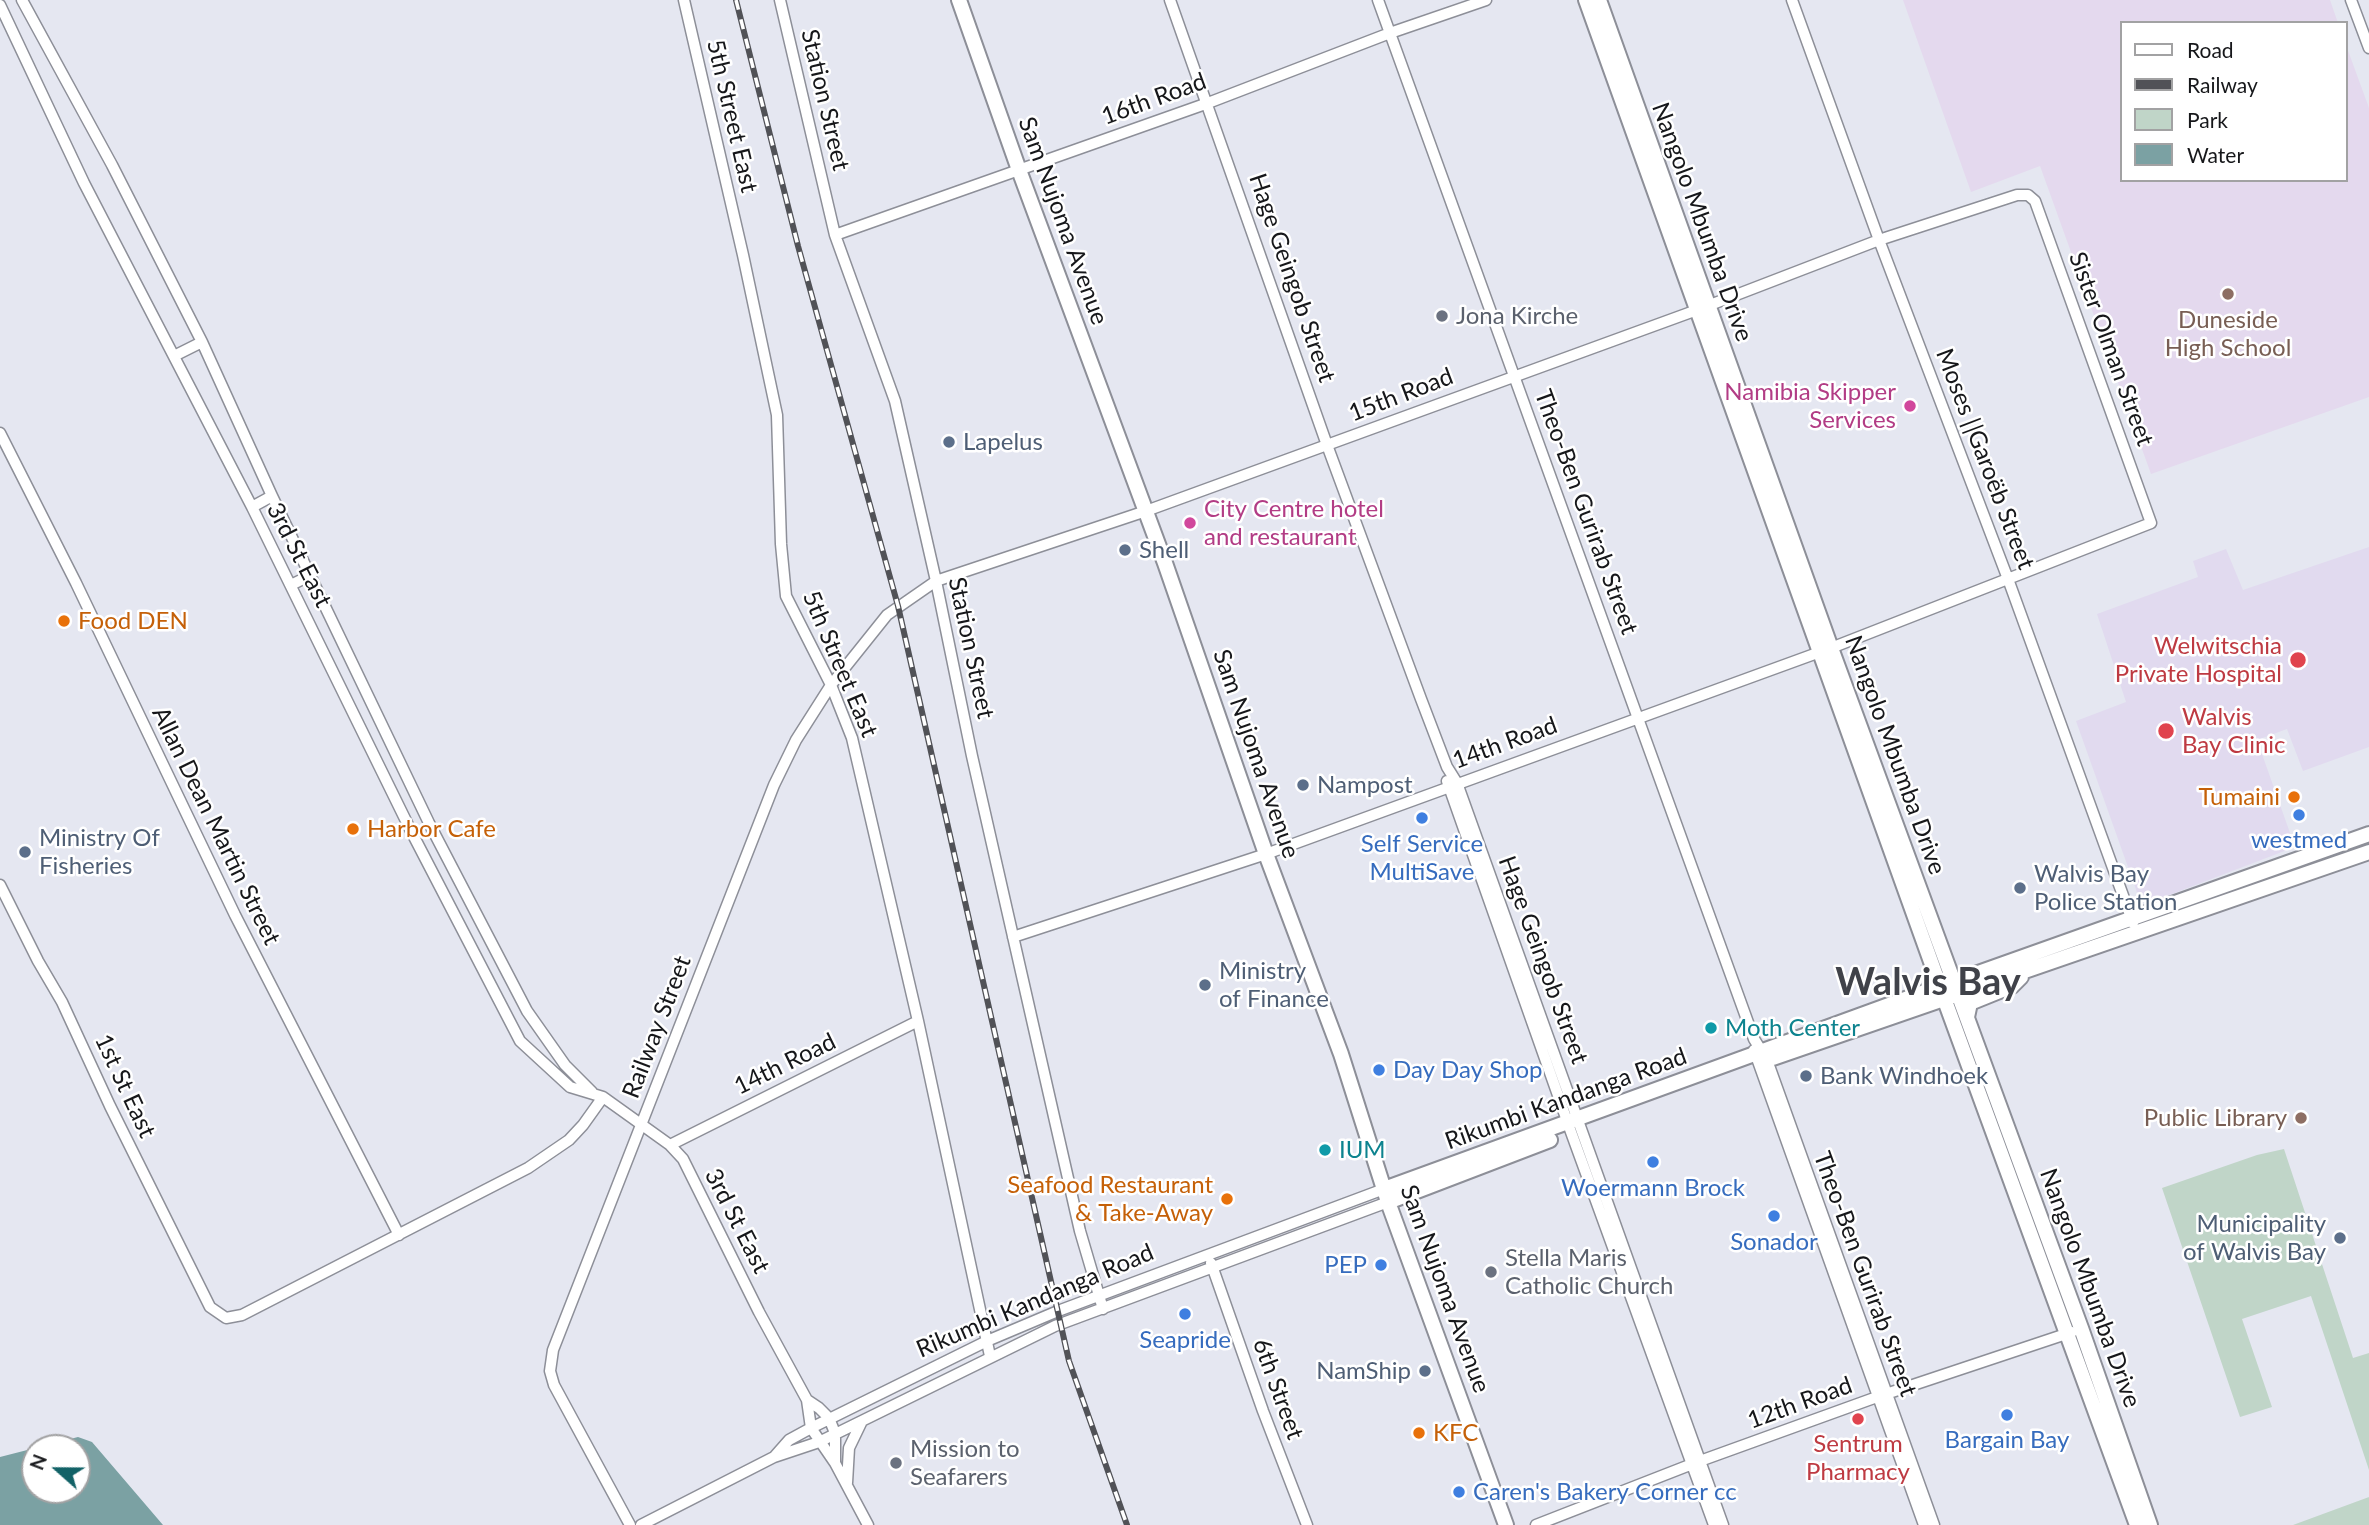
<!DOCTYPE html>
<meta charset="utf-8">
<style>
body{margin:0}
#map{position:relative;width:2369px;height:1525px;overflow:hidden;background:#e5e7f1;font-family:Lato,sans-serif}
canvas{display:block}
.legend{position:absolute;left:2120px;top:21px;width:228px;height:161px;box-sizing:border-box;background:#fff;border:2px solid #a2a2a3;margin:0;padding:9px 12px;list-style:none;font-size:21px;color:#16171a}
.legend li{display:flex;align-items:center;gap:14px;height:35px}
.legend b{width:35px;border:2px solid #a2a2a3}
.north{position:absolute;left:21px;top:1434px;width:70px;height:70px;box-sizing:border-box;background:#fff;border:2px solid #a2a2a3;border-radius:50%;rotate:291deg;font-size:19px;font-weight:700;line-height:28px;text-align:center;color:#16171a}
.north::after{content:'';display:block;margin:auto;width:24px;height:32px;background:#126267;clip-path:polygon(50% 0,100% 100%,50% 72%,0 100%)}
</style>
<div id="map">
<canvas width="2369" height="1525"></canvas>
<ul class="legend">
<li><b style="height:9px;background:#fff"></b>Road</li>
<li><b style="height:9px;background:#515257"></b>Railway</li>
<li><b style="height:19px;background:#c0d5c8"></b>Park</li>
<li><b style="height:19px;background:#7ba1a3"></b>Water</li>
</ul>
<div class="north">N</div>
</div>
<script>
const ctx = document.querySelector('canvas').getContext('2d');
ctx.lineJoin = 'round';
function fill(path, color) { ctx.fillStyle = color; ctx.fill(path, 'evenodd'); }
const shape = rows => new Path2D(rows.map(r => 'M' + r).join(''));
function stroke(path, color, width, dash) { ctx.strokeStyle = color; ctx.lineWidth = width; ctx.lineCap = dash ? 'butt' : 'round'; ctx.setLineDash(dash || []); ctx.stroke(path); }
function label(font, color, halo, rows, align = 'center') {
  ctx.font = font + ' Lato,sans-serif'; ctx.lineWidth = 5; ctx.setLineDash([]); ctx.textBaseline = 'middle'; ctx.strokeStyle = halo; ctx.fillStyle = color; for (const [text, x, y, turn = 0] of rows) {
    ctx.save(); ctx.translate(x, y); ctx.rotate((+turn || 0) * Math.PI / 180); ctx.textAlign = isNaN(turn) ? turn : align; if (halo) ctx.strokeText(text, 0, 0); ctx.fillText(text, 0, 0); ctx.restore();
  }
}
const education = shape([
 [1903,0,2330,0,2338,23,2122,23,2122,180,2346,180,2346,45,2369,108,2369,397,2151,474,2040,166,1971,192]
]);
const medical = shape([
 [2369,547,2369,747,2303,771,2287,729,2257,740,2295,847,2151,902,2139,898,2076,721,2126,702,2097,614,2198,577,2193,561,2226,549,2243,590]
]);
const green = shape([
 [2284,1149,2353,1358,2369,1353,2369,1470,2311,1296,2242,1319,2272,1407,2240,1417,2162,1188,2257,1155],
 [2369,1496,2369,1525,2293,1525,2369,1497]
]);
const water = shape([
 [78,1437,92,1442,163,1525,0,1525,0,1457],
 [35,1448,77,1448,77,1490,35,1490]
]);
const street = shape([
 [22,0,112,165,202,342,272,496,429,823,527,1011,565,1065,592,1092],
 [684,0,743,255,777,415,781,544,786,596,831,685,852,738,918,1021,990,1356],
 [780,0,835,235,895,401,936,581,972,756,1080,1231,1103,1309],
 [1170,0,1327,445,1421,699,1447,767,1457,783,1723,1525],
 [1378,0,1754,1039,1767,1060,1934,1525],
 [1792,0,1879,240,2008,579,2133,923],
 [2351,0,2369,48],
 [0,5,84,183,252,507,411,831,520,1041,570,1087,603,1097,670,1145,683,1159,759,1312,807,1400,811,1428,835,1463,868,1525],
 [835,235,1208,103,1390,33,1486,0],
 [174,356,202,342],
 [0,433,76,583,235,915,399,1235],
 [252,507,272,496],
 [291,585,311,575],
 [1447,781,1571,1132,1714,1525],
 [0,885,38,961,62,1002,110,1106,210,1307,226,1318,242,1315,528,1168,569,1140,583,1125,603,1097],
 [1754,1050,1924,1525],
 [670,1145,918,1021],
 [1211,1263,1263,1411,1307,1525],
 [807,1400,819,1408,829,1418,835,1433,835,1463],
 [774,1457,789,1440,811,1428,987,1341,1058,1311,1384,1189],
 [847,1483,849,1448,862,1421],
 [630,1525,554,1385,550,1371,553,1350,774,785,796,740,831,685,887,615,936,581,1146,511,1697,310,1879,240,2017,195,2028,195,2035,201,2151,523,1831,648,1266,854,1013,937],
 [641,1525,774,1457,819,1442,1055,1326,1388,1202],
 [1536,1525,1700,1461,1877,1397,2072,1332]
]);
const secondary = shape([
 [959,0,1019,170,1165,563,1266,854,1341,1054,1388,1202,1506,1525],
 [1586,0,1944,998,2137,1525],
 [1599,0,1831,648,2081,1328,2150,1525],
 [1967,1017,1970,1003,2012,986,2021,977],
 [1773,1058,2369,852],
 [1384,1189,1919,994,2369,834],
 [1388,1202,1550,1140]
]);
const rail = shape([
 [736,0,798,246,898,606,1069,1361,1127,1525]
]);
const markers = [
 [2228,294,7,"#8d6e63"],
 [1442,316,7,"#6b7280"],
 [1910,406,7,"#d1479c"],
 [949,442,7,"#5c6f8a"],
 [1190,523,7,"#d1479c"],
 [1125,550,7,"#5c6f8a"],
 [64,621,7,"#e8710a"],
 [2298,660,9,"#e0444e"],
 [2166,731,9,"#e0444e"],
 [1303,785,7,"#5c6f8a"],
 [2294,797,7,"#e8710a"],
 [2299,815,7,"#3f7fe0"],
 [1422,818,7,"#3f7fe0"],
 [353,829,7,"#e8710a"],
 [25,852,7,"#5c6f8a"],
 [2020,888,7,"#5c6f8a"],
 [1205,985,7,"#5c6f8a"],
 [1711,1028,7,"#0f9aa8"],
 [1379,1070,7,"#3f7fe0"],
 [1806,1076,7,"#5c6f8a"],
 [2301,1118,7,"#8d6e63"],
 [1325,1150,7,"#0f9aa8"],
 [1653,1162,7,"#3f7fe0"],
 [1227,1199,7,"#e8710a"],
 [1774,1216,7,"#3f7fe0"],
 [2340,1238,7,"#5c6f8a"],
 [1381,1265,7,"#3f7fe0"],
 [1491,1272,7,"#6b7280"],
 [1185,1314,7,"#3f7fe0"],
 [1425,1371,7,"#5c6f8a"],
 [2007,1415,7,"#3f7fe0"],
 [1858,1419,7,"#e0444e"],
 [1419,1433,7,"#e8710a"],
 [896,1463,7,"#6b7280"],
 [1459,1492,7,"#3f7fe0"]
];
const streetNames = [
 ["16th Road",1154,99,-20],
 ["Station Street",825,100,77],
 ["5th Street East",732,116,77],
 ["Sam Nujoma Avenue",1063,221,70],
 ["Nangolo Mbumba Drive",1702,222,70],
 ["Hage Geingob Street",1292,278,71],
 ["Sister Olman Street",2111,349,70],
 ["15th Road",1401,395,-21],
 ["Moses ǁGaroëb Street",1985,459,69],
 ["Theo-Ben Gurirab Street",1586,512,70],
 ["3rd St East",299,555,63],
 ["Station Street",971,648,78],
 ["5th Street East",840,664,67],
 ["14th Road",1505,743,-20],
 ["Sam Nujoma Avenue",1256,754,71],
 ["Nangolo Mbumba Drive",1895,755,70],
 ["Allan Dean Martin Street",216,826,64],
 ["Hage Geingob Street",1543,960,70],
 ["Railway Street",657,1027,-69],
 ["14th Road",785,1064,-26],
 ["1st St East",125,1086,65],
 ["Rikumbi Kandanga Road",1566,1099,-20],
 ["3rd St East",737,1221,63],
 ["Theo-Ben Gurirab Street",1865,1274,70],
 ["Nangolo Mbumba Drive",2090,1288,70],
 ["Sam Nujoma Avenue",1445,1289,70],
 ["Rikumbi Kandanga Road",1035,1301,-23],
 ["6th Street",1278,1389,70],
 ["12th Road",1800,1403,-20]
];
const worshipNames = [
 ["Jona Kirche",1456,316],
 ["Stella Maris",1505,1258],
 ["Catholic Church",1505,1286],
 ["Mission to",910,1449],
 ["Seafarers",910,1477]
];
const educationNames = [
 ["Duneside",2228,320],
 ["High School",2228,348],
 ["Public Library",2287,1118,"right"]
];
const hotelNames = [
 ["Namibia Skipper",1896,392],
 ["Services",1896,420],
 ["City Centre hotel",1204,509,"left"],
 ["and restaurant",1204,537,"left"]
];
const serviceNames = [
 ["Lapelus",963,442],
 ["Shell",1139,550],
 ["Nampost",1317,785],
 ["Ministry Of",39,838],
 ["Fisheries",39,866],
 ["Walvis Bay",2034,874],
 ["Police Station",2034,902],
 ["Ministry",1219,971],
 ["of Finance",1219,999],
 ["Bank Windhoek",1820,1076],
 ["Municipality",2326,1224,"right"],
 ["of Walvis Bay",2326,1252,"right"],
 ["NamShip",1411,1371,"right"]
];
const foodNames = [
 ["Food DEN",78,621],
 ["Tumaini",2280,797,"right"],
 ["Harbor Cafe",367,829],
 ["Seafood Restaurant",1213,1185,"right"],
 ["& Take-Away",1213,1213,"right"],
 ["KFC",1433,1433]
];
const healthNames = [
 ["Welwitschia",2282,646],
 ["Private Hospital",2282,674],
 ["Walvis",2182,717,"left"],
 ["Bay Clinic",2182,745,"left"],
 ["Sentrum",1858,1444,"center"],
 ["Pharmacy",1858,1472,"center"]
];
const shopNames = [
 ["westmed",2299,840],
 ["Self Service",1422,844],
 ["MultiSave",1422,872],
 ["Day Day Shop",1393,1070,"left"],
 ["Woermann Brock",1653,1188],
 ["Sonador",1774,1242],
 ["PEP",1367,1265,"right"],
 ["Seapride",1185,1340],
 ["Bargain Bay",2007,1440],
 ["Caren's Bakery Corner cc",1473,1492,"left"]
];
const cultureNames = [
 ["Moth Center",1725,1028],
 ["IUM",1339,1150]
];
const townNames = [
 ["Walvis Bay",1928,983]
];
fill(education, '#e4d9ee');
fill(medical, '#e1daef');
fill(green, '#c0d5c8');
fill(water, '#7ba1a3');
stroke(street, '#8d8f98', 13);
stroke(secondary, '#8d8f98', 18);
stroke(street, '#fff', 10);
stroke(secondary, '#fff', 14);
stroke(rail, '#515257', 6);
stroke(rail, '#fff', 3.5, [10]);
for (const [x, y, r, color] of markers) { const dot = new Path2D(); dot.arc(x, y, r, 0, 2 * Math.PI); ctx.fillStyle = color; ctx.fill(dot); stroke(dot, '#fff', 2.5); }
label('24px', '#16171a', '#fff', streetNames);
label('24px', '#5b616d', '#fff', worshipNames, 'left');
label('24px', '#785e54', '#fff', educationNames);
label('24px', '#b23c85', '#fff', hotelNames, 'right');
label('24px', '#4e5e75', '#fff', serviceNames, 'left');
label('24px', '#c56008', '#fff', foodNames, 'left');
label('24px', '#be3a42', '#fff', healthNames, 'right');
label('24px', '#366cbe', '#fff', shopNames);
label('24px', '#0d838f', '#fff', cultureNames, 'left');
label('bold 38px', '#404249', '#fff', townNames);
</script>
